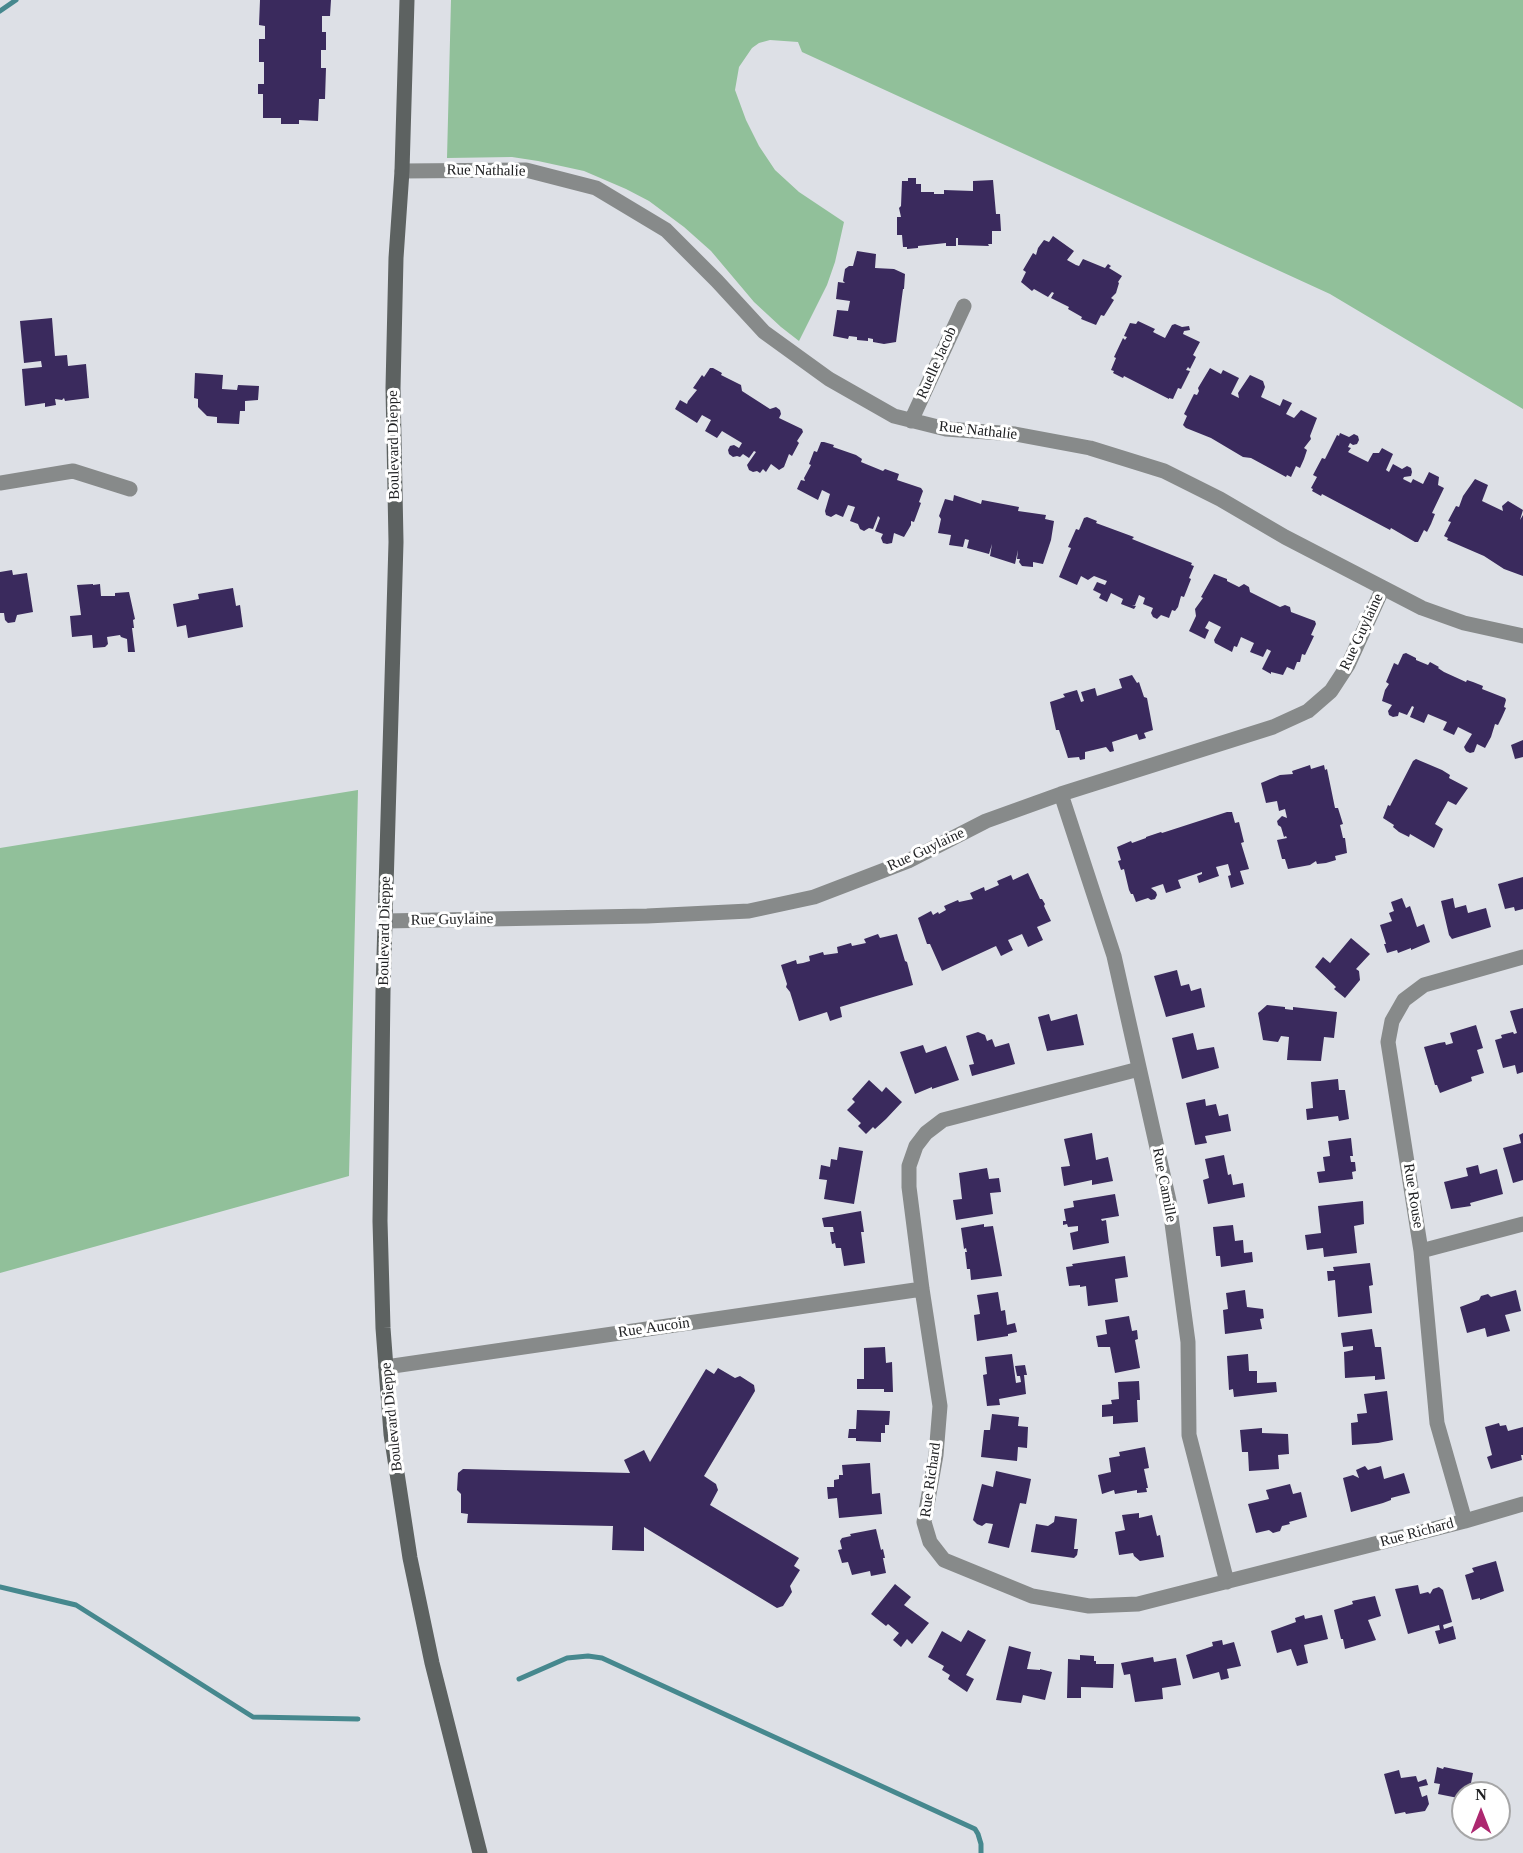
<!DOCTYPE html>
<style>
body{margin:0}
#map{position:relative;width:1523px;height:1853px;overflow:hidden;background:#dde0e6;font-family:"Times New Roman",serif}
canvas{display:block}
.north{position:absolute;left:1451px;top:1781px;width:60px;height:60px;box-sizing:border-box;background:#fff;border:2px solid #a6a6a7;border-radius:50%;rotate:0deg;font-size:16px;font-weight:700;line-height:24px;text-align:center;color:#202123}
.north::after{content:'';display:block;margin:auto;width:21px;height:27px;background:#ad2870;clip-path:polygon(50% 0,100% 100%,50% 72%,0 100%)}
</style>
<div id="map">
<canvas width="1523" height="1853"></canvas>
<div class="north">N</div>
</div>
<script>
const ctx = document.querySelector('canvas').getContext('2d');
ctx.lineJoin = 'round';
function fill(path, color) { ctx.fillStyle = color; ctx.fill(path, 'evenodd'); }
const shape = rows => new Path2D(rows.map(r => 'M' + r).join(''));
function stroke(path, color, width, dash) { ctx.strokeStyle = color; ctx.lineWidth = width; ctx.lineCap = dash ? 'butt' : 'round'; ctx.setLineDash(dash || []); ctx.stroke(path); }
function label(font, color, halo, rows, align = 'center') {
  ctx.font = font + ' "Times New Roman",serif'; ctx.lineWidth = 6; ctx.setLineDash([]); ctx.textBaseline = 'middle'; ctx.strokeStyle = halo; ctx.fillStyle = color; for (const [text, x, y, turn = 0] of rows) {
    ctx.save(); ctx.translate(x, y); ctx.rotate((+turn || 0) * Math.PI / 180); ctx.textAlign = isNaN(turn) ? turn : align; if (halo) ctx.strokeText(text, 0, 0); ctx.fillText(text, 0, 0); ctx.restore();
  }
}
const green = shape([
 [451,0,1523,0,1523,409,1330,294,802,52,798,42,770,40,759,43,752,48,739,67,735,90,746,120,759,146,775,170,799,192,844,222,835,262,827,285,799,341,781,327,754,302,711,251,684,227,649,201,626,189,584,171,538,161,512,157,447,158],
 [358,790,349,1176,0,1273,0,848]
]);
const stream = shape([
 [0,11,16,0],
 [0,1587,76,1605,253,1717,358,1719],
 [519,1679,567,1658,588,1656,602,1658,975,1829,978,1834,981,1844,981,1853]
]);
const building = shape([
 [260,0,331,0,330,16,322,16,322,32,326,32,326,50,321,50,321,68,326,68,325,99,319,99,318,121,299,120,299,124,281,124,281,118,263,118,263,94,258,94,258,84,264,84,264,62,259,62,259,39,265,39,265,26,259,25],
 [908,178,916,178,916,184,921,184,921,192,934,192,934,194,944,194,944,190,973,191,973,181,993,180,996,214,1000,214,1001,231,992,231,992,244,988,244,989,246,958,245,958,238,956,238,956,246,946,246,946,243,918,246,918,248,907,249,907,247,903,247,902,235,897,235,897,217,901,217,899,208,901,206,902,181,908,181],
 [1053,236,1074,251,1067,260,1076,265,1079,266,1083,259,1105,268,1108,264,1111,266,1109,268,1122,276,1118,282,1119,283,1116,293,1111,298,1114,300,1104,316,1101,315,1096,325,1081,319,1082,317,1068,309,1069,307,1051,298,1054,293,1052,292,1048,297,1034,289,1032,291,1021,282,1026,272,1023,270,1033,253,1036,255,1038,248,1044,240,1049,242],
 [857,251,876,254,875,268,894,269,905,274,904,289,903,289,896,342,884,344,873,342,873,339,868,338,868,341,857,340,857,337,849,336,848,339,833,336,837,310,848,311,850,301,836,299,838,282,845,283,843,281,845,269,849,266,853,266],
 [52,318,55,356,67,355,68,366,86,364,89,398,65,401,64,398,62,400,55,399,56,405,45,407,45,403,25,406,22,369,42,367,41,361,24,363,20,321],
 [1138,321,1155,329,1153,332,1165,338,1172,325,1175,324,1182,327,1189,326,1190,330,1184,331,1183,334,1200,342,1193,355,1196,357,1190,369,1188,367,1186,370,1190,371,1181,389,1178,388,1173,399,1169,398,1169,399,1124,376,1123,378,1113,373,1114,371,1111,370,1116,358,1114,357,1123,338,1125,340,1127,337,1124,336,1130,323,1136,324],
 [710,368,713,368,722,373,721,375,741,385,742,391,770,409,776,407,780,410,781,414,779,418,802,429,803,432,797,441,799,443,792,456,789,454,784,467,779,470,771,464,766,472,763,469,760,473,757,471,753,472,749,470,747,465,756,452,754,451,749,458,743,454,740,457,737,456,733,457,729,454,728,450,730,446,734,445,739,448,742,443,722,431,717,438,705,431,711,420,702,415,697,423,675,409,680,400,687,404,688,401,697,390,693,388,702,375,704,377],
 [1210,368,1221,374,1223,370,1239,378,1231,394,1239,398,1238,393,1250,375,1263,381,1265,387,1261,397,1280,406,1283,399,1292,403,1286,414,1294,418,1301,410,1317,418,1310,436,1311,439,1304,448,1307,450,1304,459,1300,468,1296,466,1291,477,1287,475,1286,477,1251,458,1243,457,1211,438,1186,428,1183,425,1187,416,1184,414,1194,394,1197,395,1199,391,1198,388],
 [195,373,223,375,222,389,237,390,238,385,259,386,258,400,245,401,245,411,240,411,239,424,217,423,217,417,207,416,198,407,198,399,194,398],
 [1340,433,1349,437,1354,434,1358,436,1359,440,1357,444,1353,445,1350,443,1348,447,1351,448,1348,452,1368,462,1373,453,1379,453,1382,448,1393,454,1386,470,1389,472,1393,464,1402,469,1407,466,1411,468,1412,472,1411,476,1404,477,1403,479,1411,483,1413,479,1423,484,1429,472,1439,477,1438,485,1444,488,1432,513,1435,514,1431,524,1427,532,1424,530,1418,542,1415,542,1391,528,1390,530,1322,494,1321,496,1312,491,1313,489,1311,488,1317,477,1313,475,1322,458,1325,459,1337,435,1339,436],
 [821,442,824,442,834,445,833,447,856,455,862,459,861,462,883,471,885,469,899,474,897,480,921,488,923,491,919,502,921,503,914,522,911,521,911,525,904,537,894,533,892,543,887,544,883,543,881,538,883,534,875,531,880,518,878,516,873,529,869,528,864,531,860,529,858,524,850,521,855,507,848,505,843,517,836,514,831,517,826,515,825,511,830,494,822,490,818,500,797,489,801,480,805,481,804,478,811,465,809,464,814,451,817,452],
 [1475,479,1488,485,1482,501,1503,511,1502,506,1508,501,1523,510,1520,520,1523,515,1523,576,1504,569,1484,556,1447,540,1448,538,1444,536,1451,522,1448,521,1456,506,1459,507,1463,496],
 [954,495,981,504,982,500,1019,507,1018,511,1046,515,1045,519,1054,521,1051,540,1043,564,1033,562,1033,567,1022,566,1019,562,1020,559,1017,559,1018,550,1015,564,990,556,992,544,989,554,967,548,969,540,965,539,963,547,949,545,951,535,938,533,941,519,939,516,945,499,953,501],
 [1087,517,1097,521,1096,523,1134,537,1132,539,1192,563,1191,565,1194,566,1189,578,1191,579,1184,597,1181,596,1178,607,1175,611,1172,610,1169,618,1161,615,1157,619,1153,617,1151,613,1153,608,1143,604,1145,598,1139,595,1135,605,1132,605,1136,606,1134,609,1121,604,1123,599,1111,593,1107,602,1099,598,1101,594,1093,590,1097,582,1105,585,1107,581,1094,576,1088,580,1081,576,1077,585,1059,577,1071,548,1068,547,1076,529,1079,530,1084,518],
 [12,570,13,575,27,573,33,612,17,615,15,622,8,623,5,620,4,613,0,613,0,572],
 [1214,574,1227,579,1227,581,1239,587,1244,584,1249,587,1250,592,1280,607,1285,605,1290,607,1291,612,1315,621,1316,624,1311,635,1314,636,1305,655,1302,654,1300,662,1297,662,1294,670,1287,667,1283,675,1271,672,1271,674,1262,669,1271,651,1267,649,1263,657,1250,652,1254,643,1241,637,1237,647,1234,646,1232,652,1215,643,1214,640,1221,627,1209,621,1205,628,1209,630,1205,639,1189,631,1196,616,1195,609,1203,598,1201,597],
 [93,584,93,585,100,584,101,596,115,596,115,593,129,592,135,619,133,620,134,628,132,628,135,652,128,652,127,639,121,637,120,635,107,637,108,644,105,647,93,648,92,635,72,637,70,616,81,615,77,585],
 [233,588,236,606,240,605,243,627,188,638,186,625,177,627,173,604,199,599,198,594],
 [1406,653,1416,658,1416,660,1428,665,1430,662,1439,667,1438,668,1444,672,1466,682,1467,680,1473,682,1483,686,1482,689,1505,698,1506,700,1504,707,1506,708,1502,717,1498,725,1495,724,1491,737,1485,748,1477,744,1474,752,1470,753,1466,751,1464,747,1472,734,1458,727,1454,735,1443,730,1447,722,1428,714,1424,723,1410,717,1414,707,1412,706,1407,715,1399,712,1398,716,1393,717,1389,715,1388,711,1392,705,1382,701,1385,690,1389,684,1386,682,1394,663,1398,665,1403,654],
 [1132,675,1137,683,1139,682,1144,697,1147,698,1153,730,1144,733,1146,738,1139,740,1137,734,1112,742,1114,751,1110,752,1106,747,1085,752,1085,759,1080,760,1079,757,1068,758,1059,730,1056,730,1050,702,1065,697,1063,694,1077,690,1081,702,1084,701,1081,692,1095,688,1097,696,1122,688,1119,679],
 [1523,740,1523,757,1515,759,1511,745],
 [1416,759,1442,770,1450,775,1449,778,1468,788,1456,805,1448,801,1435,824,1443,829,1434,848,1410,834,1409,837,1399,832,1393,827,1394,825,1383,818,1388,805,1390,806,1413,761],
 [1310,765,1311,769,1324,765,1325,770,1327,769,1335,808,1338,808,1343,824,1340,825,1343,838,1345,838,1347,853,1335,856,1336,860,1326,863,1317,864,1316,861,1310,865,1288,869,1285,859,1282,859,1277,840,1287,838,1286,836,1284,837,1281,827,1278,825,1277,821,1282,816,1287,818,1285,809,1279,811,1277,801,1266,803,1261,783,1280,775,1293,774,1292,771],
 [1227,812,1232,812,1235,823,1239,822,1244,842,1241,843,1249,869,1240,871,1244,884,1231,888,1228,876,1231,875,1228,864,1216,867,1219,876,1199,883,1197,876,1202,874,1202,872,1178,880,1181,888,1166,893,1163,884,1151,888,1156,892,1157,895,1155,899,1151,900,1148,898,1136,902,1133,894,1131,894,1129,890,1124,869,1121,870,1118,861,1121,860,1117,847,1131,841,1132,843,1146,838,1146,837,1161,832,1162,833],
 [1028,873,1040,899,1042,899,1045,904,1044,906,1051,921,1037,927,1043,940,1028,947,1022,934,1008,940,1013,950,1001,956,996,946,942,971,930,944,927,944,918,918,931,911,933,915,938,912,939,914,946,910,944,906,958,900,959,902,973,899,970,893,984,887,985,891,999,885,997,881,1011,875,1013,880],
 [1523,877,1523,909,1515,911,1514,907,1505,909,1498,884],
 [1402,898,1406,908,1410,906,1417,927,1424,924,1430,942,1411,950,1411,948,1398,953,1397,950,1387,953,1384,944,1386,944,1380,925,1392,921,1389,913,1394,911,1391,902],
 [1453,898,1455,908,1466,905,1468,913,1486,908,1491,927,1452,939,1449,935,1441,901],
 [878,934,880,938,897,934,905,961,907,962,913,985,840,1007,842,1017,830,1021,827,1012,799,1021,790,992,786,987,787,984,781,965,796,960,797,964,803,963,810,961,809,956,823,952,824,955,838,953,837,947,851,943,852,946,866,943,864,939],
 [1351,938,1370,954,1356,969,1359,971,1360,980,1345,998,1334,989,1336,987,1315,967,1323,957,1330,963],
 [1177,970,1181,986,1189,984,1191,991,1201,988,1205,1007,1166,1017,1154,976],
 [1267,1005,1285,1007,1285,1009,1293,1010,1293,1007,1337,1012,1334,1038,1324,1037,1321,1061,1287,1060,1289,1037,1281,1036,1278,1042,1263,1040,1258,1013],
 [1523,1008,1523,1072,1517,1074,1515,1065,1503,1068,1495,1040,1502,1038,1501,1035,1513,1032,1514,1034,1517,1033,1510,1011],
 [1049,1014,1051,1021,1077,1014,1084,1045,1047,1051,1038,1017],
 [1476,1025,1483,1048,1477,1050,1484,1073,1471,1077,1472,1081,1440,1093,1437,1085,1435,1085,1424,1047,1439,1043,1445,1042,1446,1045,1453,1043,1450,1033],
 [978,1032,985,1035,987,1041,992,1039,995,1047,1009,1043,1015,1064,972,1076,969,1065,974,1064,966,1036],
 [1193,1033,1197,1050,1214,1047,1219,1068,1182,1079,1172,1038],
 [923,1045,926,1053,946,1046,959,1080,932,1089,932,1087,915,1094,900,1052],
 [1338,1079,1339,1090,1345,1090,1349,1119,1339,1121,1338,1116,1307,1120,1306,1109,1313,1108,1311,1082],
 [869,1080,882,1092,886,1087,902,1102,886,1119,875,1129,873,1127,866,1134,858,1126,861,1123,847,1110,855,1102,852,1099],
 [1205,1099,1206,1106,1216,1104,1219,1116,1228,1114,1231,1131,1205,1136,1207,1143,1195,1145,1186,1103],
 [1092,1133,1096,1160,1108,1157,1113,1181,1092,1185,1092,1180,1064,1186,1061,1167,1070,1166,1064,1139],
 [1523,1133,1523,1180,1513,1183,1503,1148,1521,1143,1519,1135],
 [1351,1138,1353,1156,1350,1156,1351,1162,1355,1162,1356,1171,1352,1172,1353,1179,1319,1183,1317,1172,1325,1171,1323,1157,1330,1156,1328,1141],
 [839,1147,863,1151,854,1204,824,1199,827,1180,819,1179,821,1165,830,1167,831,1159,837,1160],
 [1224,1155,1228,1175,1231,1174,1233,1185,1243,1183,1245,1197,1208,1204,1203,1180,1209,1178,1205,1159],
 [1478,1165,1480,1174,1497,1169,1503,1194,1470,1203,1471,1206,1451,1209,1444,1182,1468,1176,1466,1168],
 [987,1168,989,1179,999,1178,1001,1192,990,1193,993,1214,956,1220,953,1200,962,1199,959,1173],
 [1115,1194,1119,1216,1101,1219,1102,1221,1106,1220,1109,1243,1073,1250,1070,1233,1078,1231,1078,1226,1068,1227,1067,1224,1063,1225,1063,1221,1066,1221,1064,1209,1074,1207,1073,1201],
 [1363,1201,1364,1224,1354,1226,1357,1253,1324,1257,1323,1248,1307,1250,1305,1235,1321,1233,1318,1206],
 [861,1211,864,1232,861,1232,865,1263,844,1266,841,1248,836,1248,835,1243,832,1244,830,1232,834,1232,833,1227,824,1227,822,1218],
 [984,1224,984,1227,993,1226,1002,1276,971,1280,970,1269,967,1269,965,1252,967,1252,966,1248,964,1249,961,1228],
 [1233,1225,1235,1241,1243,1240,1244,1253,1252,1252,1253,1262,1221,1267,1220,1256,1216,1256,1213,1227],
 [1125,1256,1128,1277,1115,1279,1118,1302,1088,1306,1086,1286,1080,1287,1080,1285,1069,1286,1066,1267,1073,1266,1072,1264],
 [1370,1263,1373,1285,1369,1286,1372,1313,1338,1317,1335,1280,1328,1281,1327,1271,1334,1271,1333,1267],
 [1245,1290,1247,1307,1263,1309,1264,1318,1260,1319,1262,1329,1225,1334,1223,1310,1228,1309,1226,1293],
 [1516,1290,1521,1311,1505,1315,1510,1331,1487,1337,1485,1328,1467,1333,1460,1307,1479,1300,1481,1296,1488,1294,1491,1297],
 [998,1292,1001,1311,1005,1310,1007,1325,1015,1323,1017,1332,1008,1334,1008,1336,977,1341,974,1315,980,1314,977,1295],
 [1129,1316,1132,1331,1137,1330,1138,1339,1135,1340,1140,1368,1115,1373,1110,1347,1098,1347,1096,1336,1107,1334,1105,1320],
 [1372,1329,1375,1347,1381,1347,1385,1379,1375,1380,1375,1376,1345,1378,1344,1352,1353,1350,1353,1346,1343,1347,1341,1333],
 [885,1347,886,1363,892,1362,893,1392,884,1392,884,1389,857,1389,857,1379,864,1379,864,1348],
 [1012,1354,1016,1383,1021,1382,1020,1376,1017,1376,1015,1366,1025,1365,1027,1375,1024,1375,1026,1394,999,1399,1000,1405,987,1406,983,1375,987,1374,985,1357],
 [1248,1354,1249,1371,1257,1371,1257,1383,1276,1382,1277,1392,1234,1397,1233,1389,1229,1390,1227,1356],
 [718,1368,735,1378,740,1376,754,1385,755,1391,704,1476,716,1484,718,1490,710,1505,799,1558,794,1566,800,1570,790,1586,792,1592,783,1606,777,1608,644,1527,644,1551,612,1550,613,1526,467,1523,468,1514,461,1513,461,1494,457,1490,458,1473,463,1469,630,1473,624,1460,644,1450,650,1462,706,1369,714,1374],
 [1139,1381,1140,1400,1137,1400,1138,1422,1113,1424,1113,1416,1102,1417,1102,1405,1112,1404,1111,1400,1119,1399,1118,1382],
 [1387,1391,1393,1440,1378,1443,1352,1445,1351,1423,1358,1422,1357,1414,1367,1413,1364,1394],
 [857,1410,890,1411,889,1425,885,1425,885,1433,881,1433,881,1442,856,1441,856,1438,848,1438,849,1429,856,1429],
 [992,1414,1019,1417,1018,1426,1028,1427,1027,1448,1018,1447,1017,1461,981,1457,984,1430,990,1430],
 [1499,1423,1500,1426,1506,1425,1508,1431,1523,1427,1523,1455,1521,1455,1522,1460,1491,1469,1487,1457,1492,1455,1485,1427],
 [1262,1428,1262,1433,1288,1434,1289,1454,1278,1455,1279,1469,1249,1471,1248,1452,1242,1452,1240,1430],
 [1145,1447,1149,1468,1144,1469,1148,1488,1146,1488,1147,1492,1137,1493,1137,1490,1115,1494,1114,1490,1102,1494,1098,1475,1111,1472,1109,1458,1120,1456,1119,1452],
 [870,1463,872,1494,880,1493,882,1514,839,1518,837,1498,828,1499,827,1487,834,1487,834,1480,839,1479,839,1475,843,1475,842,1465],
 [1365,1466,1368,1470,1381,1466,1384,1479,1404,1473,1410,1493,1391,1498,1391,1500,1383,1503,1351,1512,1343,1478,1353,1475,1359,1478,1356,1470],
 [996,1471,1031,1479,1026,1504,1020,1503,1009,1548,988,1543,993,1524,986,1523,982,1526,977,1524,973,1520,982,1484,993,1487],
 [1290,1484,1293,1494,1301,1492,1307,1517,1289,1522,1290,1524,1282,1526,1280,1531,1273,1533,1269,1530,1256,1533,1248,1504,1269,1499,1266,1490],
 [1139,1513,1139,1518,1152,1515,1157,1536,1160,1535,1164,1557,1140,1561,1134,1556,1133,1553,1119,1555,1115,1532,1125,1530,1122,1515],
 [1055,1516,1077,1519,1074,1549,1078,1549,1077,1555,1074,1558,1031,1552,1036,1524,1048,1526,1054,1522],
 [876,1529,881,1550,883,1549,885,1558,883,1558,886,1573,871,1576,870,1571,852,1575,848,1562,842,1563,838,1550,842,1549,840,1541,842,1538,851,1536,850,1534],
 [1496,1561,1504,1591,1480,1600,1480,1598,1472,1600,1465,1575,1474,1572,1472,1568],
 [895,1584,911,1597,904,1605,929,1623,912,1644,907,1639,901,1647,893,1640,899,1633,888,1624,886,1626,871,1614],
 [1418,1585,1420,1594,1428,1592,1430,1594,1433,1589,1439,1587,1443,1590,1452,1622,1443,1625,1444,1629,1453,1626,1456,1639,1439,1644,1435,1631,1440,1630,1439,1625,1408,1634,1395,1589],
 [1375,1596,1381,1616,1368,1620,1376,1640,1345,1649,1343,1639,1341,1639,1334,1610,1353,1604,1352,1601],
 [1304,1615,1305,1619,1322,1615,1328,1639,1304,1645,1308,1663,1297,1666,1291,1649,1277,1653,1271,1631,1296,1622,1295,1618],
 [968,1630,986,1640,966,1675,974,1679,967,1692,948,1679,950,1675,942,1670,944,1666,928,1657,942,1631,961,1642],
 [1222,1640,1223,1645,1234,1642,1241,1666,1227,1669,1229,1678,1221,1680,1219,1672,1193,1679,1186,1655,1213,1646,1212,1642],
 [1009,1646,1031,1652,1027,1669,1040,1670,1040,1669,1052,1672,1045,1700,1023,1695,1021,1703,996,1700],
 [1080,1655,1094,1656,1094,1661,1096,1661,1096,1664,1114,1664,1113,1688,1081,1687,1081,1698,1067,1698,1068,1659,1080,1660],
 [1153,1657,1154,1662,1176,1658,1181,1685,1162,1688,1163,1699,1135,1702,1130,1674,1124,1675,1121,1663],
 [1437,1767,1443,1769,1444,1767,1473,1773,1469,1793,1463,1793,1463,1799,1438,1794,1440,1784,1434,1783],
 [1399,1770,1401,1778,1416,1776,1418,1782,1426,1779,1428,1785,1419,1787,1422,1797,1427,1795,1429,1804,1425,1811,1406,1814,1405,1812,1395,1814,1384,1774]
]);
const street = shape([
 [402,171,526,170,596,188,666,230,717,281,764,332,829,379,894,416,946,429,1015,434,1090,448,1164,471,1220,499,1285,537,1422,608,1464,623,1523,636],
 [911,421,964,306],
 [0,483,73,471,130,489],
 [1061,794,1114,956,1169,1201,1188,1342,1189,1435,1227,1582],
 [385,921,647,916,749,911,814,897,908,861,986,821,1061,794,1273,727,1308,711,1331,691,1348,665,1383,588],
 [1139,1069,943,1120,926,1133,916,1146,909,1166,909,1187,922,1289,940,1406,936,1455,924,1522,930,1542,944,1560,1032,1596,1089,1606,1138,1604,1465,1521,1523,1504],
 [1421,1251,1523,1224],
 [386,1367,922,1289],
 [1465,1521,1437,1423,1421,1251,1388,1042,1392,1021,1404,1000,1424,985,1523,957]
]);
const secondary = shape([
 [407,0,402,171,396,258,393,388,396,542,383,991,380,1221,383,1328,391,1434,410,1558,432,1663,480,1853]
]);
const streetNames = [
 ["Rue Nathalie",486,171,1],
 ["Ruelle Jacob",937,363,-66],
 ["Rue Nathalie",978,431,6],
 ["Boulevard Dieppe",394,445,-91],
 ["Rue Guylaine",1362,632,-65],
 ["Rue Guylaine",926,850,-25],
 ["Rue Guylaine",452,920,-1],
 ["Boulevard Dieppe",385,931,-89],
 ["Rue Camille",1164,1185,79],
 ["Rue Rouse",1413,1196,81],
 ["Rue Aucoin",654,1328,-8],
 ["Boulevard Dieppe",392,1417,-96],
 ["Rue Richard",931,1480,-82],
 ["Rue Richard",1417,1533,-15]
];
fill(green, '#91c09a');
stroke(stream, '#46888e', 5);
fill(building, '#3a2a5d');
stroke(street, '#878a8a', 15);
stroke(secondary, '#5d6261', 15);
label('15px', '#202123', '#fff', streetNames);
</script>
